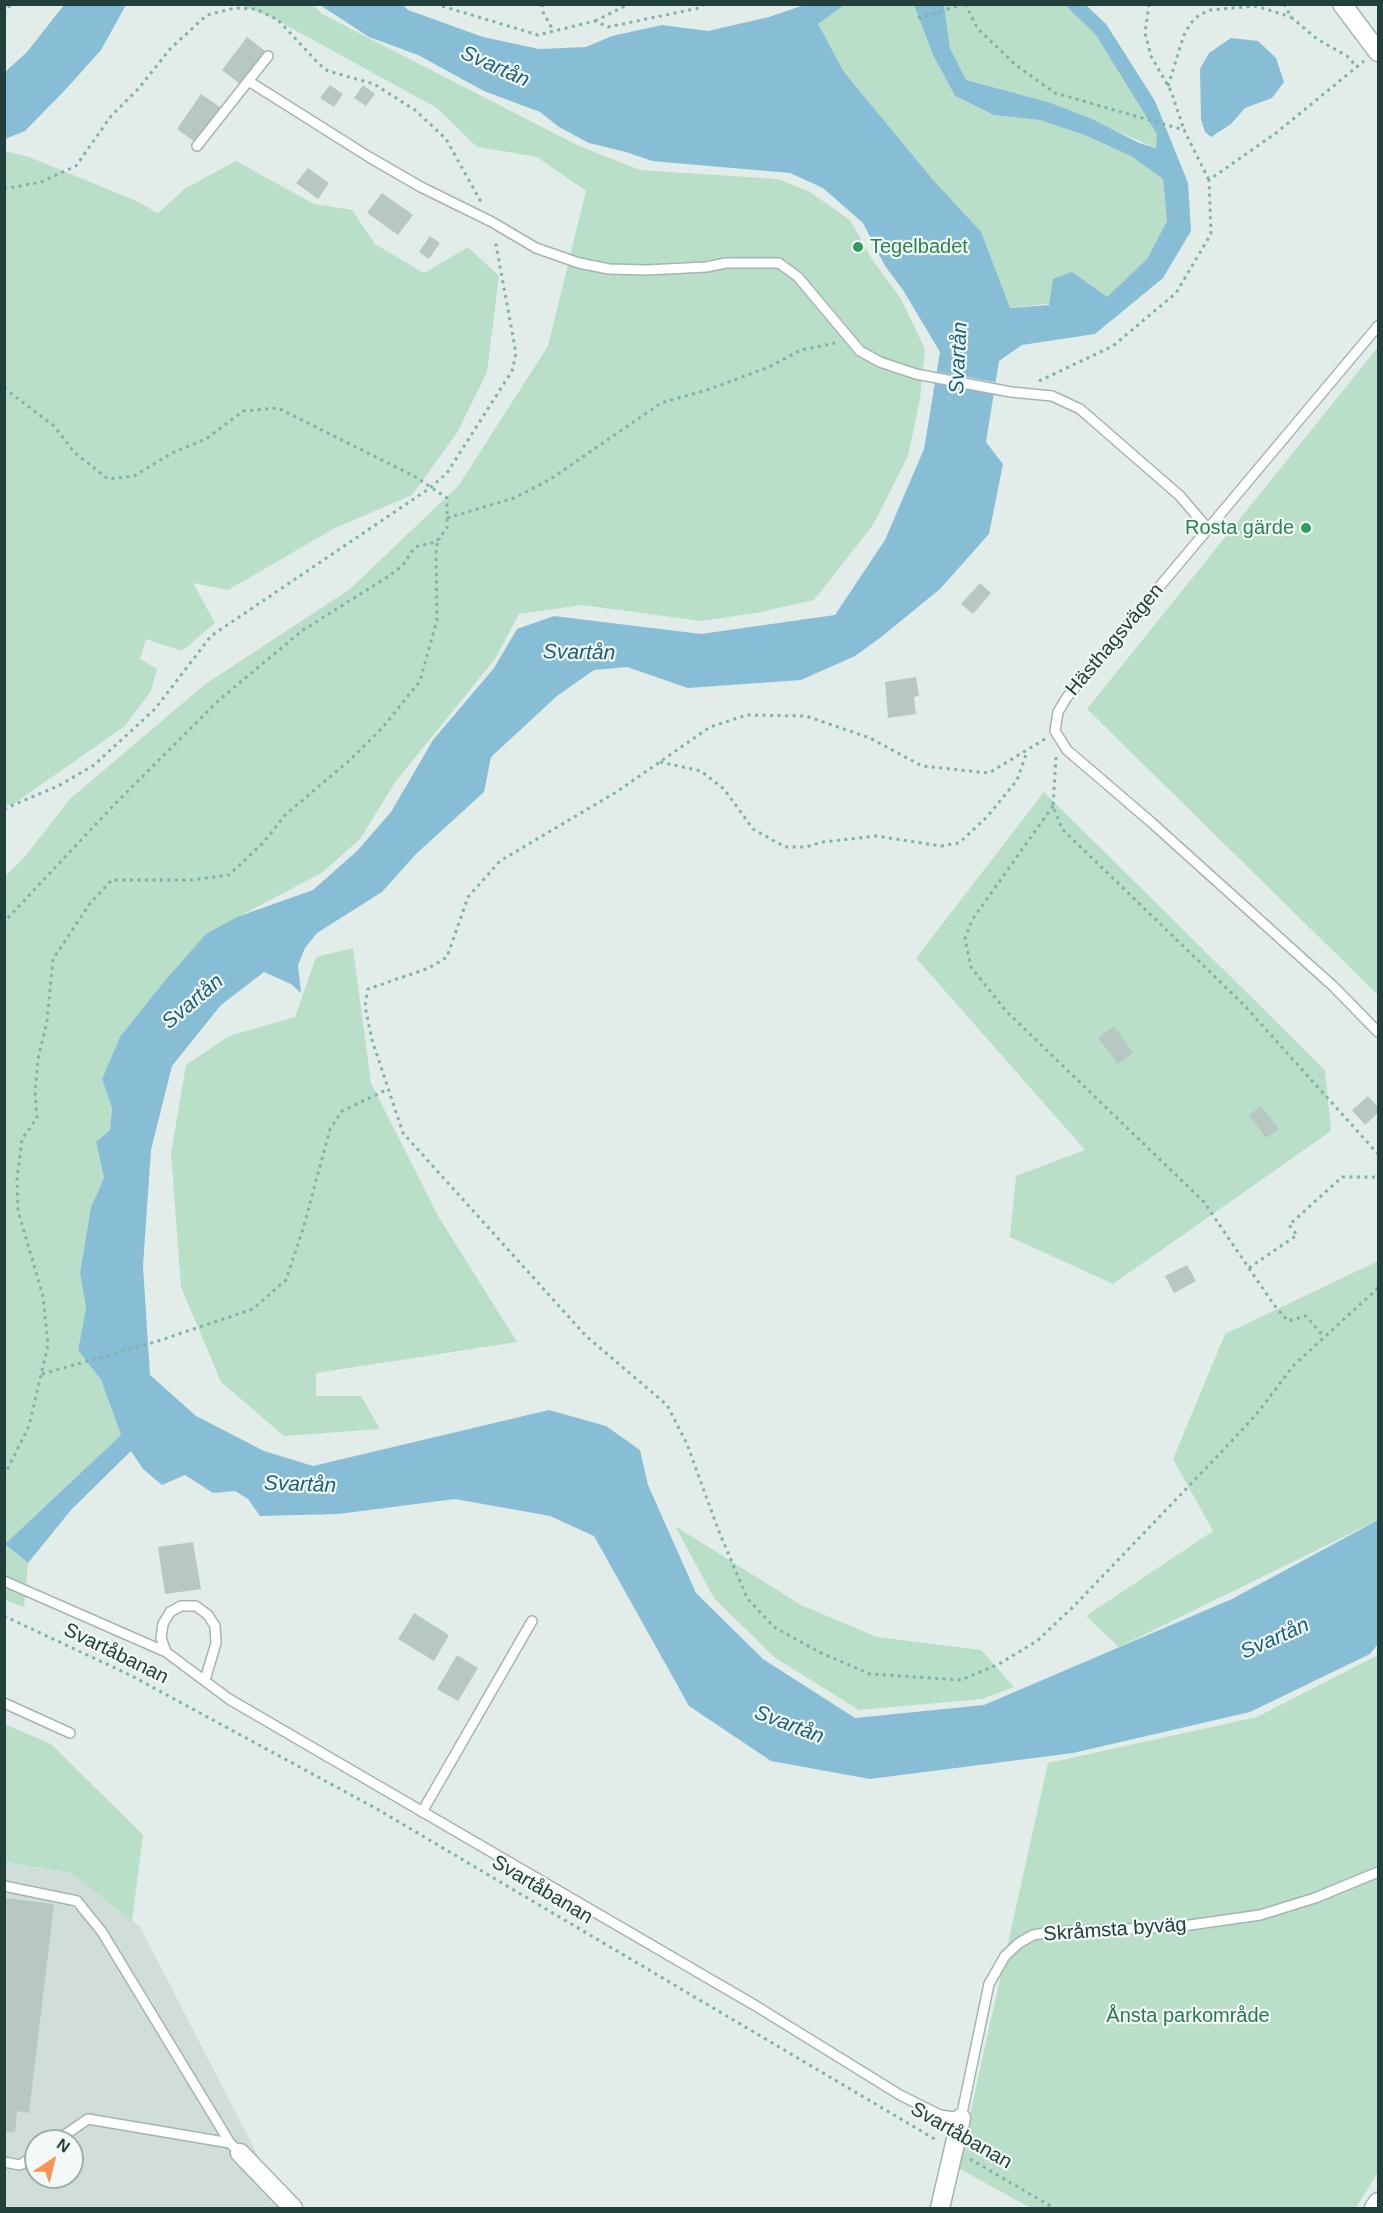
<!DOCTYPE html>
<meta charset="utf-8">
<style>
body{margin:0}
#map{position:relative;width:1383px;height:2213px;overflow:hidden;background:#e2ede9;font-family:Arial,sans-serif}
canvas{display:block}
.frame{position:absolute;inset:0;border:6px solid #213f3b;pointer-events:none}
.north{position:absolute;left:24px;top:2129px;width:60px;height:60px;box-sizing:border-box;background:#f3f9f7;border:2px solid #9fafac;border-radius:50%;rotate:35deg;font-size:16px;font-weight:700;line-height:24px;text-align:center;color:#213f3b}
.north::after{content:'';display:block;margin:auto;width:21px;height:27px;background:#f99454;clip-path:polygon(50% 0,100% 100%,50% 72%,0 100%)}
</style>
<div id="map">
<canvas width="1383" height="2213"></canvas>
<div class="frame"></div>
<div class="north">N</div>
</div>
<script>
const ctx = document.querySelector('canvas').getContext('2d');
ctx.lineJoin = 'round';
function fill(path, color) { ctx.fillStyle = color; ctx.fill(path, 'evenodd'); }
const shape = rows => new Path2D(rows.map(r => 'M' + r).join(''));
function stroke(path, color, width, dash) { ctx.strokeStyle = color; ctx.lineWidth = width; ctx.lineCap = dash ? 'butt' : 'round'; ctx.setLineDash(dash || []); ctx.stroke(path); }
function label(font, color, halo, rows, align = 'center') {
  ctx.font = font + ' Arial,sans-serif'; ctx.lineWidth = 4.5; ctx.setLineDash([]); ctx.textBaseline = 'middle'; ctx.strokeStyle = halo; ctx.fillStyle = color; for (const [text, x, y, turn = 0] of rows) {
    ctx.save(); ctx.translate(x, y); ctx.rotate((+turn || 0) * Math.PI / 180); ctx.textAlign = isNaN(turn) ? turn : align; if (halo) ctx.strokeText(text, 0, 0); ctx.fillText(text, 0, 0); ctx.restore();
  }
}
const built = shape([
 [4,1862,71,1873,140,1927,285,2208,5,2208],
 [36,2141,72,2141,72,2177,36,2177]
]);
const green = shape([
 [857,4,914,5,933,55,955,96,994,115,1039,120,1082,134,1131,156,1163,179,1167,221,1147,259,1107,297,1009,308,1000,285,934,181,844,72,817,24,843,6],
 [239,5,313,5,322,14,577,145,640,170,778,179,810,192,850,220,872,259,901,299,925,349,920,399,908,456,873,525,814,600,756,613,701,621,582,605,519,614,495,659,396,781,360,839,323,872,206,934,120,1037,102,1079,112,1108,110,1130,96,1143,104,1178,91,1207,80,1273,86,1308,78,1350,101,1380,121,1435,5,1544,28,1563,24,1607,5,1600,5,876,23,859,70,799,204,685,350,589,459,485,548,346,586,191,537,157,477,147,437,108,271,17],
 [944,5,1065,5,1096,35,1158,134,1156,148,1048,102,966,80,950,48],
 [5,151,29,157,132,199,158,213,186,188,236,161,314,204,352,210,375,244,424,273,468,247,499,276,487,372,457,433,412,495,335,528,228,590,193,583,215,623,182,651,146,639,140,659,157,669,151,691,125,726,12,805,5,805],
 [1378,347,1378,995,1087,709],
 [1044,792,1325,1070,1331,1131,1113,1284,1010,1237,1016,1176,1085,1150,916,958],
 [353,948,371,1083,438,1216,517,1342,316,1373,316,1396,361,1396,380,1429,284,1436,221,1382,181,1287,171,1153,186,1065,229,1036,295,1017,316,957],
 [1378,1261,1378,1520,1119,1647,1086,1616,1213,1531,1173,1459,1225,1334],
 [675,1526,801,1605,877,1637,981,1650,1014,1687,982,1699,859,1710,774,1657,714,1598],
 [1378,1655,1378,2172,1356,2208,1031,2208,958,2168,1048,1763,1257,1717],
 [4,1724,51,1744,143,1835,132,1921,71,1873,5,1862]
]);
const water = shape([
 [64,5,126,5,101,50,66,89,25,131,5,139,5,72,27,52],
 [320,5,403,5,408,10,483,37,539,49,586,47,612,36,662,25,708,31,769,17,804,5,857,5,843,6,818,24,844,72,934,181,981,232,1010,308,1049,305,1053,279,1072,272,1107,297,1147,259,1167,221,1163,179,1131,156,1082,134,1039,120,994,115,955,96,933,55,914,5,944,5,950,48,966,80,1048,102,1092,119,1139,143,1156,148,1157,134,1096,35,1065,5,1086,5,1106,24,1155,101,1188,183,1191,231,1163,278,1095,334,1022,345,999,361,986,442,1003,464,989,534,940,589,880,638,855,656,801,680,688,688,627,667,594,670,557,696,491,757,484,792,416,854,382,892,317,933,305,948,298,965,301,993,291,984,264,972,221,1005,172,1066,151,1150,143,1266,150,1375,196,1416,264,1451,313,1466,549,1410,606,1426,640,1450,648,1485,696,1593,763,1659,855,1718,984,1705,1232,1599,1378,1520,1378,1644,1370,1654,1250,1712,1073,1753,870,1779,771,1761,689,1706,594,1536,550,1516,455,1499,338,1514,260,1516,248,1499,235,1491,213,1493,185,1475,162,1485,143,1469,131,1451,71,1510,28,1563,5,1544,121,1435,101,1380,78,1350,86,1308,80,1273,91,1207,104,1178,96,1142,110,1130,112,1108,102,1079,120,1037,163,983,206,934,237,917,313,890,357,851,391,812,433,740,494,668,517,629,554,616,701,634,835,615,885,540,924,449,940,352,903,290,885,266,863,223,823,188,790,173,652,161,626,152,589,143,559,127,540,112,484,91,418,55,369,37],
 [1231,38,1258,41,1276,58,1284,82,1272,98,1245,108,1231,124,1211,137,1205,132,1201,119,1200,69,1209,53]
]);
const pier = shape([
 [934,371,999,383,997,393,932,381]
]);
const building = shape([
 [247,37,265,51,240,84,222,70],
 [330,85,343,94,334,107,320,98],
 [363,85,375,94,366,106,354,98],
 [201,94,220,107,195,142,177,129],
 [308,168,329,183,318,199,296,183],
 [382,193,413,215,398,235,367,213],
 [430,236,440,243,429,259,419,252],
 [980,583,991,593,973,614,961,604],
 [916,677,919,696,914,697,916,714,888,718,885,682],
 [1114,1026,1133,1053,1118,1064,1098,1038],
 [1368,1096,1378,1107,1378,1113,1365,1125,1352,1110],
 [1261,1106,1279,1129,1266,1138,1249,1115],
 [1187,1265,1196,1281,1174,1293,1165,1276],
 [193,1542,201,1589,165,1594,158,1547],
 [414,1613,449,1635,434,1661,398,1639],
 [457,1655,478,1668,458,1701,437,1689],
 [4,1898,54,1904,29,2113,17,2111,15,2132,4,2131]
]);
const path = shape([
 [435,4,538,35,595,21,608,27,699,8,705,4],
 [542,4,543,12,553,30],
 [965,4,978,29,1017,66,1055,93,1184,130,1209,180],
 [1149,4,1145,33,1151,56,1171,91,1184,130],
 [1284,4,1291,17,1317,39,1347,56,1357,67],
 [4,14,11,4],
 [918,18,964,4],
 [595,21,629,4],
 [1168,86,1184,35,1190,24,1199,15,1210,10,1256,6,1291,17],
 [4,189,41,182,76,166,111,116,139,88,170,49,207,15,235,8,256,9,278,20,319,64,328,71,374,84,415,110,446,139,481,202],
 [1039,381,1113,346,1176,293,1211,234,1209,180,1276,133,1364,61],
 [4,388,54,426,75,453,108,479,134,476,172,453,206,439,243,411,278,408,414,476,447,498,447,528,436,542,415,547,403,565,389,576,303,630,219,700,113,806,4,922],
 [447,518,514,498,549,480,661,403,710,389,769,367,801,350,835,343],
 [1045,739,989,773,922,766,870,738,806,716,747,715,710,727,618,791,500,861,468,897,447,957,429,968,368,989,365,1006,372,1040,403,1133,586,1336,667,1405,687,1444,718,1529,747,1598,774,1627,819,1652,870,1674,961,1680,999,1664,1037,1641,1074,1606,1210,1464,1255,1416,1294,1365,1378,1288],
 [1056,757,1053,806,1062,829,1243,1004,1378,1154],
 [660,762,701,771,724,789,753,829,785,847,806,847,823,842,876,836,941,846,959,843,987,817,1017,780,1027,752],
 [1053,806,972,920,965,939,971,967,1006,1011,1204,1202,1274,1305,1288,1321,1306,1316,1324,1337],
 [4,809,60,785,94,765,155,709,211,636,430,488,447,473,512,371,516,353,495,239],
 [1249,1268,1297,1235,1289,1225,1342,1177,1378,1177],
 [42,1374,155,1342,253,1309,286,1280,303,1229,330,1129,342,1111,388,1089],
 [4,1476,29,1426,48,1345,43,1296,18,1211,17,1178,22,1139,37,1118,35,1092,38,1059,47,1021,53,959,91,902,112,880,191,880,229,875,264,842,285,815,351,759,383,727,420,681,437,620,436,547,440,538],
 [4,1616,130,1675,377,1809,938,2141],
 [970,2159,1054,2208]
]);
const lane = shape([
 [250,82,369,157,421,187,492,222,536,248,579,263,609,269,647,270,706,267,726,263,779,263,798,277,860,351,880,362,916,374,1011,392,1052,396,1080,409,1180,496,1208,529],
 [197,146,268,56],
 [1378,326,1067,697,1058,712,1055,731,1067,750,1151,822,1334,987,1378,1032],
 [4,1581,166,1652],
 [205,1680,216,1643,215,1626,208,1615,196,1606,181,1606,170,1612,163,1624,161,1638,166,1652,229,1699,756,2006,900,2095,940,2115,961,2118,989,1984,1005,1956,1019,1943,1033,1935,1050,1932,1176,1927,1260,1915,1315,1898,1378,1872],
 [4,1703,70,1733],
 [422,1812,532,1621],
 [4,1886,77,1901,102,1932,230,2143,240,2153],
 [56,2141,88,2119,230,2143],
 [4,2162,20,2165,36,2154]
]);
const street = shape([
 [1342,4,1378,52],
 [240,2153,293,2208],
 [940,2208,961,2118],
 [1374,2208,1378,2202]
]);
const markers = [
 [858,247,6,"#2e9e5b"],
 [1306,528,6,"#2e9e5b"]
];
const leisureNames = [
 ["Tegelbadet",870,247],
 ["Rosta gärde",1294,528,"right"]
];
const streetNames = [
 ["Hästhagsvägen",1115,640,-50],
 ["Svartåbanan",116,1654,26],
 ["Svartåbanan",542,1890,31],
 ["Skråmsta byväg",1115,1930,-4],
 ["Svartåbanan",961,2136,30]
];
const parkNames = [
 ["Ånsta parkområde",1188,2016]
];
const waterNames = [
 ["Svartån",495,67,24],
 ["Svartån",959,358,-87],
 ["Svartån",579,653,1],
 ["Svartån",193,1002,-40],
 ["Svartån",300,1485,2],
 ["Svartån",1275,1639,-24],
 ["Svartån",789,1725,21]
];
fill(built, '#d0ddd9');
fill(green, '#b9dfc9');
fill(water, '#87bed5');
fill(pier, '#e2ede9');
fill(building, '#b7c8c3');
stroke(lane, '#a4b5b1', 12);
stroke(street, '#a4b5b1', 21);
stroke(path, '#80b2aa', 3, [3, 4.5]);
stroke(lane, '#fff', 9);
stroke(street, '#fff', 18);
for (const [x, y, r, color] of markers) { const dot = new Path2D(); dot.arc(x, y, r, 0, 2 * Math.PI); ctx.fillStyle = color; ctx.fill(dot); stroke(dot, '#f3f9f7', 2); }
label('20px', '#27864d', '#f3f9f7', leisureNames, 'left');
label('20px', '#213f3b', '#f3f9f7', streetNames);
label('20px', '#297853', '#f3f9f7', parkNames);
label('italic 21px', '#175f7e', '#f3f9f7', waterNames);
</script>
